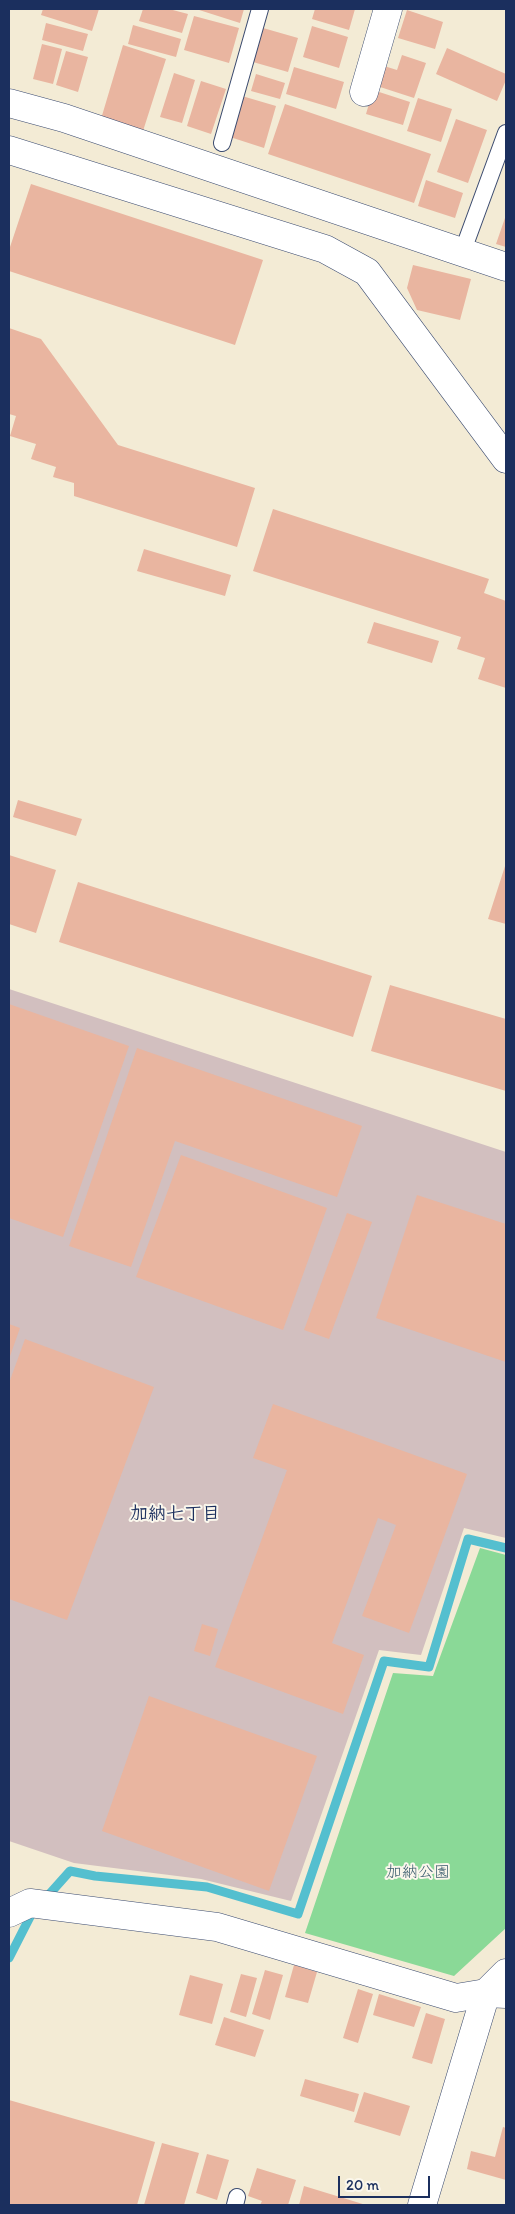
<!DOCTYPE html>
<meta charset="utf-8">
<style>
body{margin:0}
#map{position:relative;width:515px;height:2214px;overflow:hidden;background:#f3ebd5;font-family:Itim,sans-serif}
canvas{display:block}
.frame{position:absolute;inset:0;border:10px solid #1b2f5e;pointer-events:none}
.scale{position:absolute;left:338px;top:2176px;width:92px;height:22px;box-sizing:border-box;border:2px solid #1b2f5e;border-top:0;padding-left:6px;font-size:15px;line-height:18px;white-space:nowrap;color:#1b2f5e;-webkit-text-stroke:4px #fbf7ec;paint-order:stroke}
</style>
<div id="map">
<canvas width="515" height="2214"></canvas>
<div class="frame"></div>
<div class="scale">20 m</div>
</div>
<script>
const ctx = document.querySelector('canvas').getContext('2d');
ctx.lineJoin = 'round';
function fill(path, color) { ctx.fillStyle = color; ctx.fill(path, 'evenodd'); }
const shape = rows => new Path2D(rows.map(r => 'M' + r).join(''));
function stroke(path, color, width, dash) { ctx.strokeStyle = color; ctx.lineWidth = width; ctx.lineCap = dash ? 'butt' : 'round'; ctx.setLineDash(dash || []); ctx.stroke(path); }
function label(font, color, halo, rows, align = 'center') {
  ctx.font = font + ' Itim,"Klee One",sans-serif'; ctx.lineWidth = 4; ctx.setLineDash([]); ctx.textBaseline = 'middle'; ctx.strokeStyle = halo; ctx.fillStyle = color; for (const [text, x, y, turn = 0] of rows) {
    ctx.save(); ctx.translate(x, y); ctx.rotate((+turn || 0) * Math.PI / 180); ctx.textAlign = isNaN(turn) ? turn : align; if (halo) ctx.strokeText(text, 0, 0); ctx.fillText(text, 0, 0); ctx.restore();
  }
}
const industrial = shape([
 [9,989,506,1152,506,1538,464,1528,421,1655,379,1650,291,1901,201,1879,74,1863,9,1841]
]);
const green = shape([
 [480,1548,506,1555,506,1928,454,1976,305,1933,393,1673,433,1676]
]);
const stream = shape([
 [45,1899,70,1871,95,1876,207,1887,298,1914,384,1661,429,1667,468,1539,506,1548],
 [9,1958,31,1915,36,1909]
]);
const building = shape([
 [43,9,99,9,92,31,41,15],
 [143,9,169,9,188,14,182,33,139,21],
 [196,9,244,9,240,23],
 [315,9,355,9,349,30,312,19],
 [407,10,443,22,435,49,398,38],
 [194,16,239,28,229,63,184,50],
 [46,23,88,34,83,51,42,40],
 [133,25,181,39,176,57,128,44],
 [312,26,348,37,339,68,303,57],
 [263,28,298,38,288,72,253,62],
 [42,44,62,49,53,84,33,79],
 [123,45,166,59,143,131,101,119],
 [447,48,506,74,506,80,497,101,436,74],
 [66,51,88,57,78,92,56,85],
 [402,55,426,63,414,98,377,86,384,66,397,70],
 [294,67,344,82,336,109,286,94],
 [174,73,195,80,182,123,160,117],
 [256,74,285,83,280,99,251,91],
 [201,81,226,89,211,134,187,126],
 [373,90,410,102,403,125,366,114],
 [242,96,276,106,264,148,230,137],
 [418,98,452,109,441,142,407,131],
 [285,104,431,154,414,203,268,154],
 [456,119,487,130,468,183,437,172],
 [426,180,463,193,455,218,418,206],
 [31,184,263,260,235,345,9,271,9,250],
 [506,215,506,247,496,244],
 [413,265,471,279,460,320,417,310,407,288],
 [9,328,41,339,118,445,255,488,237,547,74,496,74,483,53,477,56,467,31,459,36,444,10,436,16,416,9,414],
 [273,509,489,579,484,593,506,601,506,688,478,679,485,658,457,649,461,637,253,571],
 [144,549,231,575,225,596,137,571],
 [374,622,439,641,432,663,367,643],
 [18,800,82,819,76,836,13,817],
 [9,855,56,870,36,933,9,924],
 [506,863,506,924,488,919],
 [78,882,372,976,353,1037,59,942],
 [390,985,506,1019,506,1091,371,1051],
 [9,1004,129,1046,63,1237,9,1218],
 [137,1048,362,1126,337,1197,175,1141,131,1267,69,1246],
 [181,1155,327,1208,283,1330,136,1277],
 [417,1195,506,1224,506,1362,376,1318],
 [347,1213,372,1222,329,1339,304,1330],
 [9,1324,20,1328,9,1359],
 [25,1339,154,1387,67,1620,9,1599,9,1383],
 [273,1404,467,1474,409,1633,362,1616,396,1525,378,1518,332,1643,364,1655,343,1714,215,1667,287,1470,253,1458],
 [202,1624,218,1629,210,1656,194,1651],
 [149,1696,317,1756,269,1891,102,1831],
 [294,1965,317,1972,308,2003,285,1997],
 [265,1970,283,1975,270,2020,252,2014],
 [241,1974,257,1978,246,2017,230,2012],
 [190,1975,223,1984,212,2024,179,2015],
 [358,1989,373,1994,358,2043,343,2038],
 [379,1994,421,2007,414,2027,373,2015],
 [426,2013,445,2019,432,2064,412,2058],
 [224,2017,264,2030,255,2057,215,2045],
 [305,2079,359,2094,354,2112,300,2096],
 [364,2092,410,2106,400,2136,354,2122],
 [9,2100,155,2142,137,2205,9,2205],
 [503,2127,506,2128,506,2180,467,2169,471,2151,495,2157],
 [162,2143,199,2153,184,2205,144,2205],
 [207,2154,229,2160,217,2200,196,2193],
 [257,2168,296,2180,288,2205,260,2205,262,2201,248,2196],
 [304,2186,366,2205,299,2205]
]);
const lane = shape([
 [222,143,260,9],
 [462,253,506,133],
 [235,2205,237,2197]
]);
const street = shape([
 [364,92,388,9],
 [9,103,64,118,506,267],
 [9,150,325,249,367,272,506,459],
 [9,1913,30,1903,217,1927,456,1998,486,1993,506,1994]
]);
const secondary = shape([
 [422,2205,486,1993,506,1973]
]);
const parkNames = [
 ["加納公園",418,1873]
];
const neighbourhoodNames = [
 ["加納七丁目",175,1514]
];
fill(industrial, '#d2bfbf');
fill(green, '#8ad997');
stroke(stream, '#54bfcf', 9);
fill(building, '#e9b5a0');
stroke(lane, '#3b4b70', 18);
stroke(street, '#3b4b70', 29);
stroke(secondary, '#3b4b70', 29);
stroke(lane, '#fff', 16);
stroke(street, '#fff', 28);
stroke(secondary, '#fff', 28);
label('16px', '#375a6c', '#fbf7ec', parkNames);
label('bold 18px', '#1b2f5e', '#fbf7ec', neighbourhoodNames);
</script>
